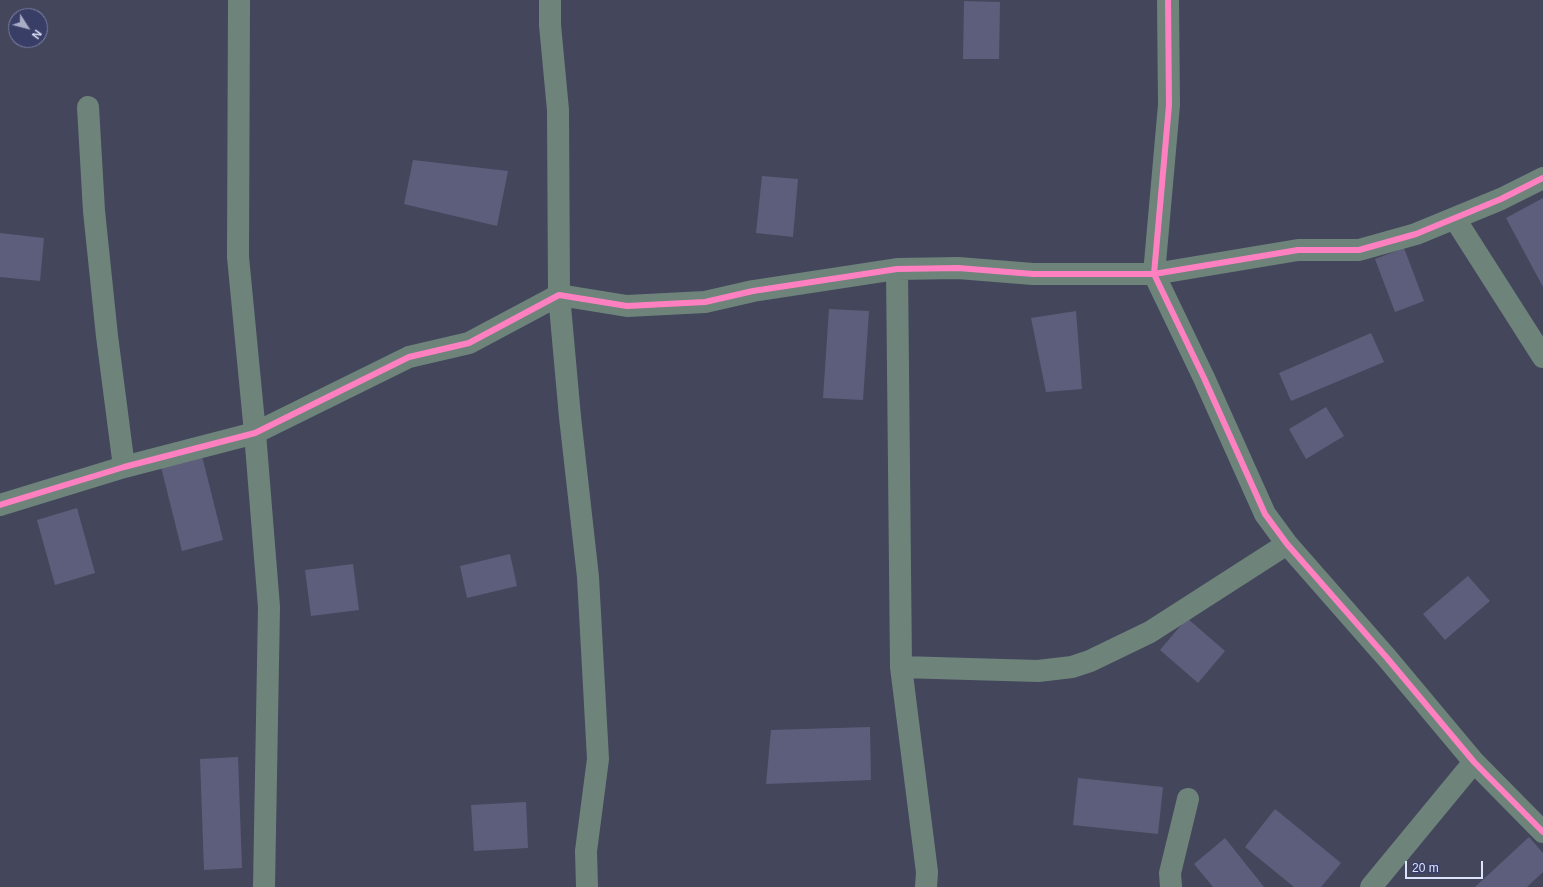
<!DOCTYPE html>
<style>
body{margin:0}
#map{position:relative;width:1543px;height:887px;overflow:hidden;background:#44465c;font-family:Arial,sans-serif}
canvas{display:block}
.north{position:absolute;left:8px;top:8px;width:40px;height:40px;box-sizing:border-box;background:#393e67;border:1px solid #7b80a3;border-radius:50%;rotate:126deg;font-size:11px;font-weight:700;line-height:16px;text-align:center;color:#dee3fc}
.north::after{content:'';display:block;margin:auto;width:14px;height:18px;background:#a8acc4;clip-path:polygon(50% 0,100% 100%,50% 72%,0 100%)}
.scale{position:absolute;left:1405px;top:861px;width:78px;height:18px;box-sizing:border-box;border:2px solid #dee3fc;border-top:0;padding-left:5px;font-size:12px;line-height:14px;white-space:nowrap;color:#dee3fc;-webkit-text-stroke:3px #393e67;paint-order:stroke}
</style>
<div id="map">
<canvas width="1543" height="887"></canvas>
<div class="north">N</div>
<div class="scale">20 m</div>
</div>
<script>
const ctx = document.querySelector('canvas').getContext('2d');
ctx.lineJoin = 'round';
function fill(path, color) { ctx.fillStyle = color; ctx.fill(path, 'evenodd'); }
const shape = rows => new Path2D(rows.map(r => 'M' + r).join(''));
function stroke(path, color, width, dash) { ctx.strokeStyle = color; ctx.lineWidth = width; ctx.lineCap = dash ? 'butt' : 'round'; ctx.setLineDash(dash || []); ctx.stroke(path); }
const building = shape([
 [964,1,1000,2,999,59,963,59],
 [413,160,508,171,497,226,404,204],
 [762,176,798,179,793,237,756,233],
 [1543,198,1543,287,1506,218],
 [0,233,44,238,40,281,0,277],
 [1404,248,1424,301,1395,312,1375,259],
 [829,309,869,311,863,400,823,398],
 [1076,311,1082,389,1046,392,1031,318],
 [1371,333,1384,362,1291,401,1279,373],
 [1326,407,1344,436,1306,459,1289,429],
 [202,456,223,540,182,551,161,467],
 [77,508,95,573,55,585,37,520],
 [510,554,517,586,467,598,460,566],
 [353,564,359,610,311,616,305,570],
 [1468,576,1490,601,1445,640,1423,614],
 [1187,618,1225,651,1198,683,1160,650],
 [870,727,871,780,766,784,771,730],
 [238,757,242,868,204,870,200,759],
 [1078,778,1163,787,1158,834,1073,825],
 [526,802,528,848,474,851,471,805],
 [1275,809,1341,863,1321,887,1294,887,1245,847],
 [1529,837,1543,853,1543,872,1527,887,1475,887],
 [1225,838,1264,887,1213,887,1194,864]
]);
const street = shape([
 [239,0,238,257,255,433,269,607,264,887],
 [550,0,550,25,558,110,559,295,570,417,588,577,598,759,586,851,587,887],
 [1168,0,1169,105,1154,274,1204,378,1265,514,1287,544,1387,658,1474,762,1543,832],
 [88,107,94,211,107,336,124,467],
 [1455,219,1543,357],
 [897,269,901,667,927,872,926,887],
 [0,505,124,467,255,433,409,357,469,343,559,295,627,306,705,302,753,291,897,269,958,268,1033,274,1154,274,1298,250,1359,250,1416,234,1501,199,1543,178],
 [901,667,1038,671,1072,667,1090,661,1150,632,1287,544],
 [1171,887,1170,873,1188,799],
 [1371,887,1474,762]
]);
const cycleway = shape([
 [1168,0,1169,105,1154,274,1204,378,1265,514,1287,544,1387,658,1474,762,1543,832],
 [0,505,124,467,255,433,409,357,469,343,559,295,627,306,705,302,753,291,897,269,958,268,1033,274,1154,274,1298,250,1359,250,1416,234,1501,199,1543,178]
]);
fill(building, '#5d5e7b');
stroke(street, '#6e847b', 22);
stroke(cycleway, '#ff80c0', 6);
</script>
